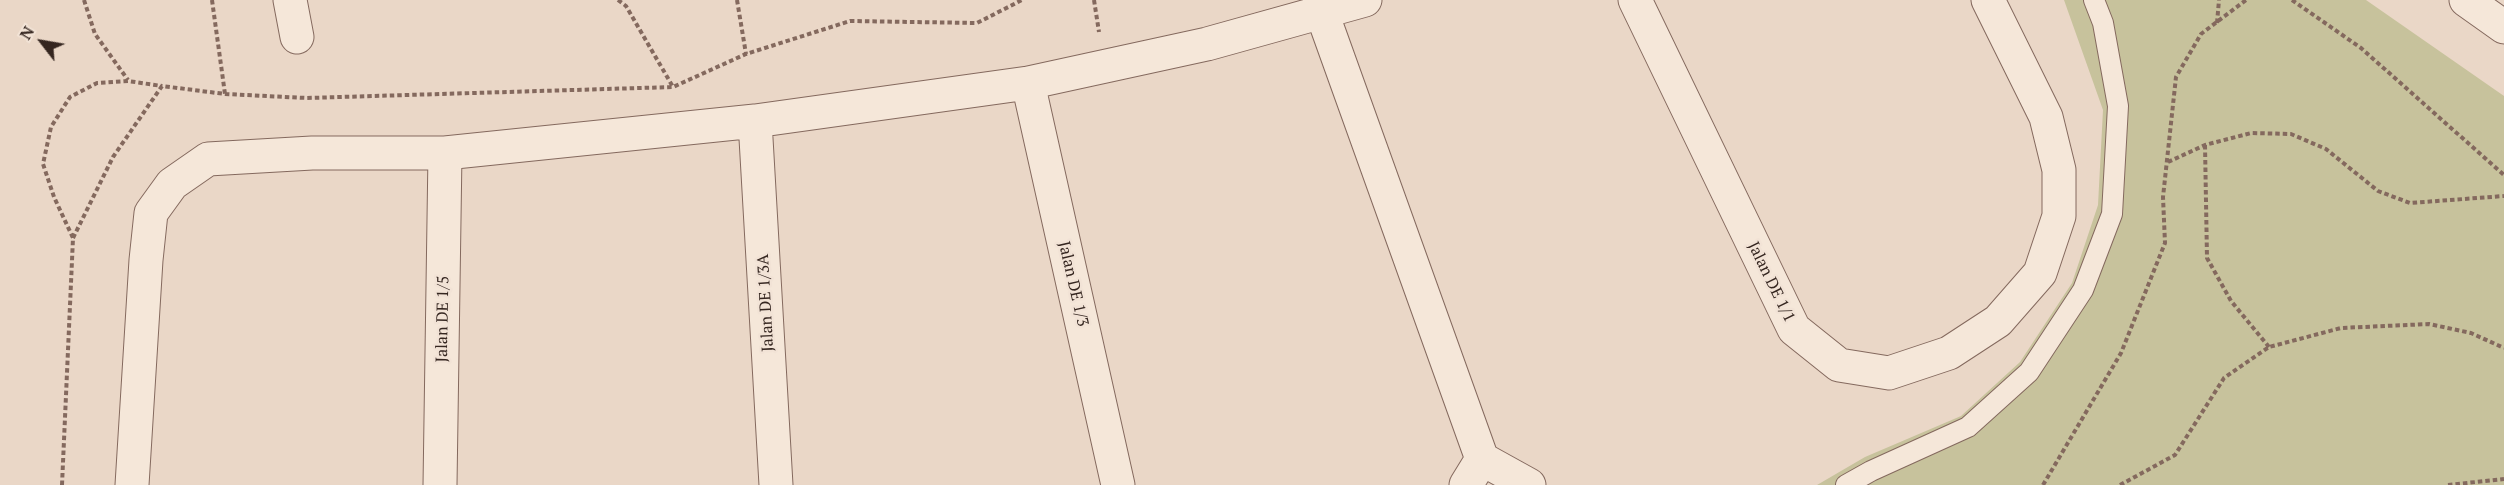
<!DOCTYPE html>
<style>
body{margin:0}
#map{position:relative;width:2504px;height:485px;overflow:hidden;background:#ead7c7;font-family:"PT Serif",serif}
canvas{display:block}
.north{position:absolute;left:12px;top:12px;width:60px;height:60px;-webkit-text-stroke:4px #f2e3d6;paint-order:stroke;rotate:301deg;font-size:16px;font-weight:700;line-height:24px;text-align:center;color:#352620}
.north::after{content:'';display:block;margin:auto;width:21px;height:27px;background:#352620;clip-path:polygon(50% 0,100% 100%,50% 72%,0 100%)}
</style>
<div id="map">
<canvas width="2504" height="485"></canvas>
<div class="north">N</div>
</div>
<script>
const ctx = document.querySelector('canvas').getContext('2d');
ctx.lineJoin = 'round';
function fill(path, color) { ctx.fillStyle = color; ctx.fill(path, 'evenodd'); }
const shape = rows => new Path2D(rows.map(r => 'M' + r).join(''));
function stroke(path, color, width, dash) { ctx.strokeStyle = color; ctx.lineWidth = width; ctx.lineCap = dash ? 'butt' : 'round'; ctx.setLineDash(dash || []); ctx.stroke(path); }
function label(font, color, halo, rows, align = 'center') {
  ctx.font = font + ' "PT Serif",serif'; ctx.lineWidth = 5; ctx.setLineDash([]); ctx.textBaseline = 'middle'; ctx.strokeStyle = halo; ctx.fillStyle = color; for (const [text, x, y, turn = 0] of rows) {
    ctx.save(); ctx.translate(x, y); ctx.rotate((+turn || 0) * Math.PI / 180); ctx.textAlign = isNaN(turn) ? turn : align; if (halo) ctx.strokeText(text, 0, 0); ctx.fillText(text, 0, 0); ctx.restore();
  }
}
const green = shape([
 [2064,0,2366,0,2504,96,2504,485,1817,485,1865,457,1961,416,2020,362,2072,283,2098,205,2103,110]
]);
const path = shape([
 [84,0,95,34,128,80],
 [212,0,225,94],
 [618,0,626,6,673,87],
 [737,0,746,54],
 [1094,0,1099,32],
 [2292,0,2361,48,2504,175],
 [2217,23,2219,0],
 [2205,145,2207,258,2231,301,2269,347],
 [2168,162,2205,145,2251,133,2291,134,2326,149,2378,191,2410,203,2504,196],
 [73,238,113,157,162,86,225,94,307,98,673,87,746,54,850,21,977,23,1022,0],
 [62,485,73,238,54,197,43,164,51,127,70,97,97,83,128,81,162,86],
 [2043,485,2121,353,2165,243,2163,197,2176,77,2201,34,2246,0],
 [2120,485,2175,455,2224,378,2269,347,2341,328,2429,324,2471,333,2504,348],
 [2448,485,2504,479]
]);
const lane = shape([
 [1846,485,1871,471,1968,427,2029,372,2083,290,2112,214,2118,106,2103,23,2094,0]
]);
const street = shape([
 [290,0,297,37],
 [1635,0,1794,329,1839,365,1889,373,1949,353,1998,321,2040,273,2059,216,2059,170,2046,117,1988,0],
 [2466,0,2504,27],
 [1322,13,1482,459,1529,485],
 [1028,83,1118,485],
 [755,121,776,485],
 [132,485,146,260,151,213,172,184,208,159,312,153,445,153,755,121,1028,83,1207,44,1365,0],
 [440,485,445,153],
 [1466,485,1482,459]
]);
const streetNames = [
 ["Jalan DE 1/1",1771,282,64],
 ["Jalan DE 1/3",1073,284,77],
 ["Jalan DE 1/3A",766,303,-93],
 ["Jalan DE 1/5",443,319,-89]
];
fill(green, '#c7c29c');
stroke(lane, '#84695e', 22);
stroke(street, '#84695e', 35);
stroke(path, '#84695e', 4, [4.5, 3]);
stroke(lane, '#f5e7d9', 20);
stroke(street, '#f5e7d9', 33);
label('16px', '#352620', '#f2e3d6', streetNames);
</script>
